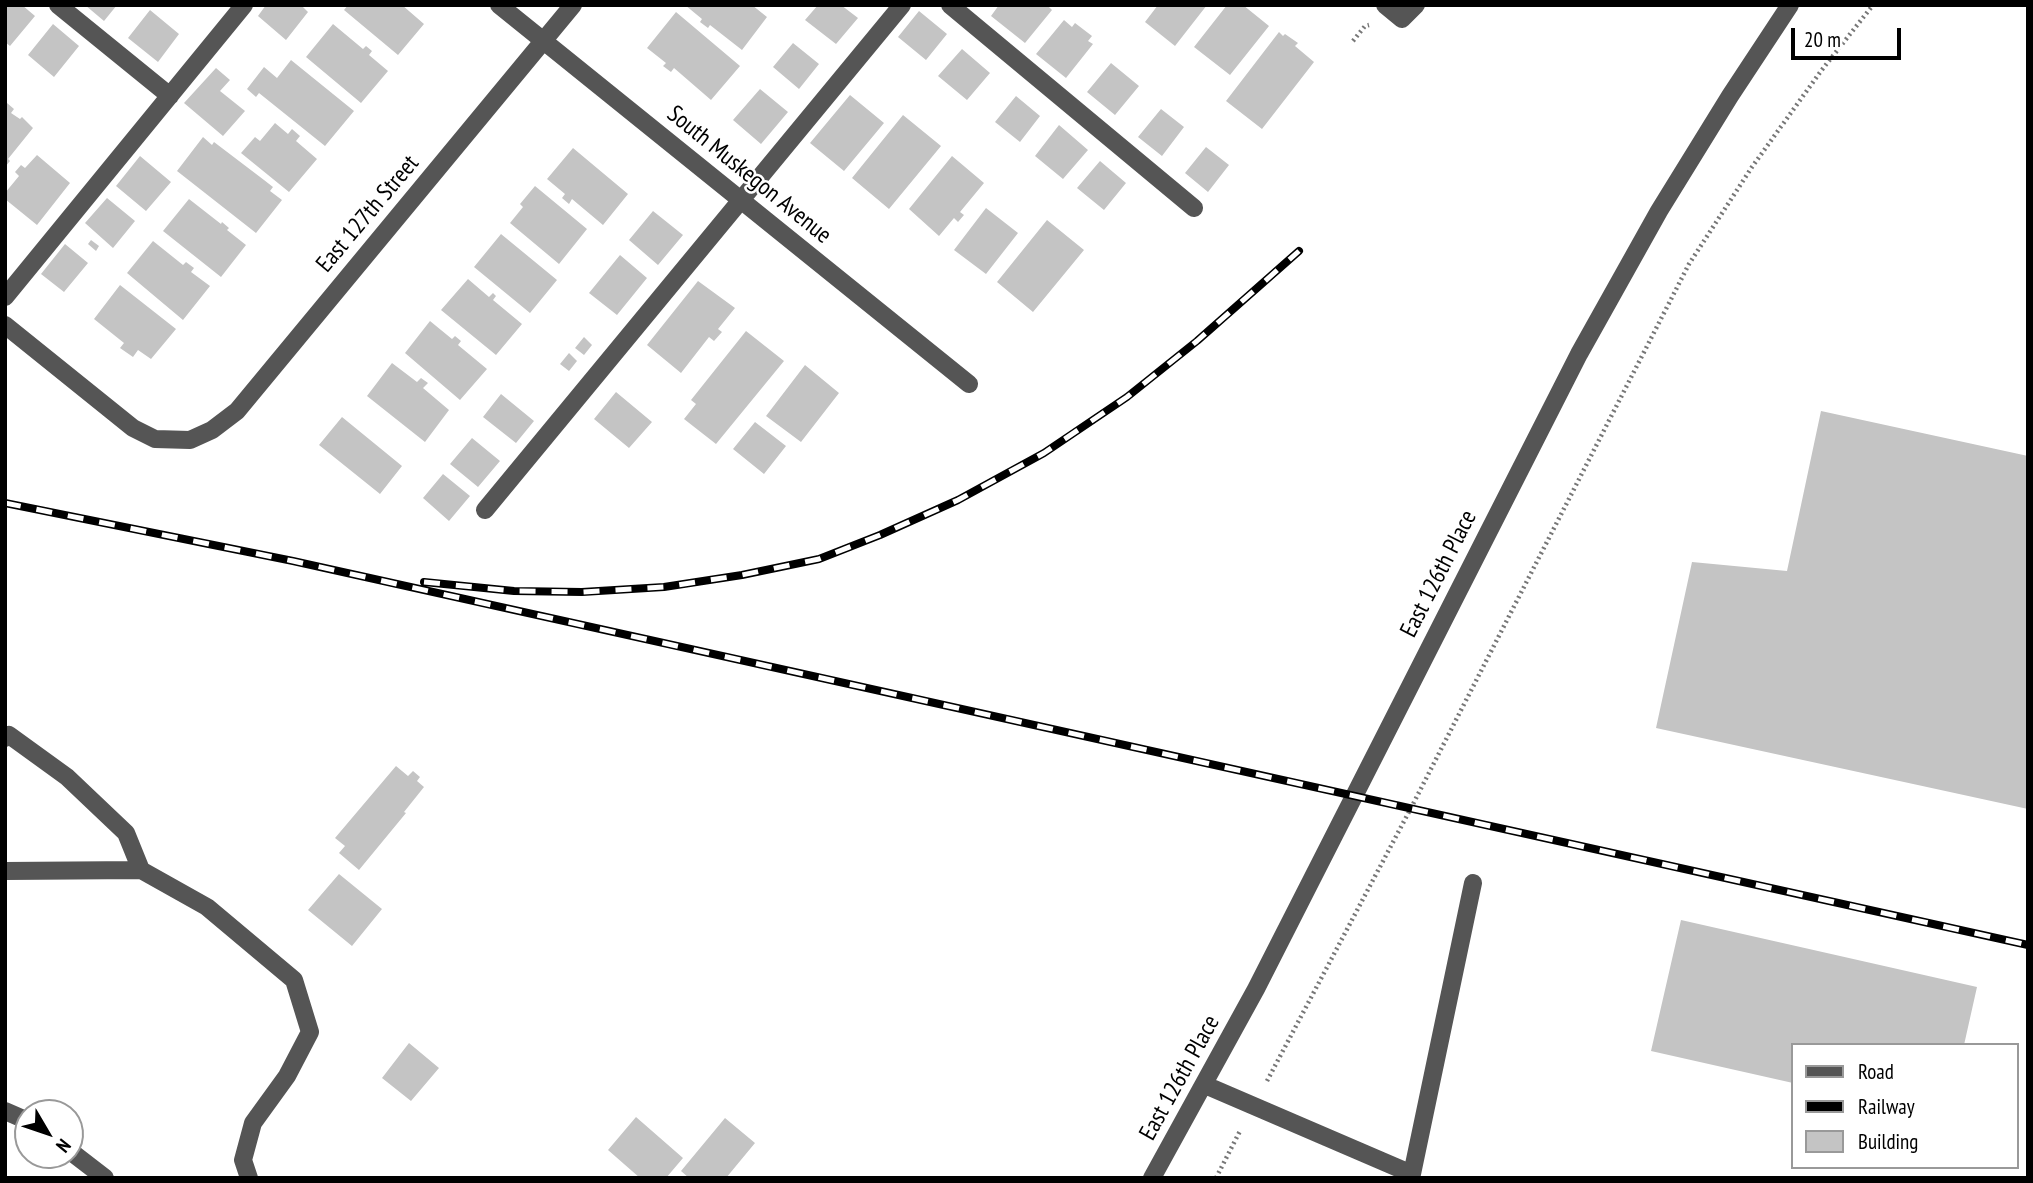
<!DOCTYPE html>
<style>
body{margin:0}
#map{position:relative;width:2033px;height:1183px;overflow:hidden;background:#fff;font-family:"PT Sans Narrow",sans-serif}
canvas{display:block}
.frame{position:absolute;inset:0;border:7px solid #000;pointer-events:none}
.legend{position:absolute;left:1791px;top:1043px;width:228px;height:126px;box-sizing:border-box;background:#fff;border:2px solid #999;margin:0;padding:9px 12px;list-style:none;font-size:21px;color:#000}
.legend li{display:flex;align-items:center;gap:14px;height:35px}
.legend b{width:35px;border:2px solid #999}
.north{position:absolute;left:14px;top:1099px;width:70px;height:70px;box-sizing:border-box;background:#fff;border:2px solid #999;border-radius:50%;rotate:129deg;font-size:19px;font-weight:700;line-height:28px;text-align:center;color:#000}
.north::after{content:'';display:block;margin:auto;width:24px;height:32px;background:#000;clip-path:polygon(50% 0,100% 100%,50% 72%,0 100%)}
.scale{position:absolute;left:1791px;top:28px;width:110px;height:32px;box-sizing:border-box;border:4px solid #000;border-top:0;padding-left:9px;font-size:21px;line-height:24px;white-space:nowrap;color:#000;-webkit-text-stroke:5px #fff;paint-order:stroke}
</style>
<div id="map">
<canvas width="2033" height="1183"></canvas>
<div class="frame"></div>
<ul class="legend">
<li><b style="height:9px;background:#555"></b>Road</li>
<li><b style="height:9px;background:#000"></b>Railway</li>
<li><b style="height:19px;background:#c4c4c4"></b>Building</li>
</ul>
<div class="north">N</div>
<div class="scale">20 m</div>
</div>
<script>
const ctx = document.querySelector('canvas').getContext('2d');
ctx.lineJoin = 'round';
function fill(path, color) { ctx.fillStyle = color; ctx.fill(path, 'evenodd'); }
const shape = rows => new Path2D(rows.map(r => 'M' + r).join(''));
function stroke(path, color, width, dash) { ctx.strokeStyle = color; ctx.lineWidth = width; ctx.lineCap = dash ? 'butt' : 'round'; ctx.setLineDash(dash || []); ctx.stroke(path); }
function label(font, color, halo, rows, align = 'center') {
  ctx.font = font + ' "PT Sans Narrow",sans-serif'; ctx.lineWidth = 5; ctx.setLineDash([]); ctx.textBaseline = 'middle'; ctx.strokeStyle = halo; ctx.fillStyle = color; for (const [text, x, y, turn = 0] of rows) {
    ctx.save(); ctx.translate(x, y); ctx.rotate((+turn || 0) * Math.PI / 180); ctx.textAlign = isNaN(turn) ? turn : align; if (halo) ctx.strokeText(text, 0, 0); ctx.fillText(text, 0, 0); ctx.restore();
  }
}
const building = shape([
 [5,5,22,5,35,16,10,46,5,42],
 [85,5,117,5,104,21],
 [266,5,301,5,308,12,286,40,258,16],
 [348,5,402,5,424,24,398,55,344,10],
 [685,5,752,5,767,17,742,50,710,25,708,28,700,22,702,19],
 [818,5,841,5,858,18,836,44,805,20],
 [999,5,1047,5,1052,10,1025,43,991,16],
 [1158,5,1207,5,1175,46,1145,22],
 [1227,5,1243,5,1269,26,1230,75,1194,47],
 [150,10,179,34,158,62,128,38],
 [919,11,947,34,926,60,898,37],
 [676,12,740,66,711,100,674,68,671,72,663,66,666,63,647,48],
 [1064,20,1072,27,1075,23,1092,36,1088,41,1093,44,1066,78,1036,54],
 [53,24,79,46,54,77,28,55],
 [333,24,363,49,366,46,372,51,369,55,388,71,361,103,306,57],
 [1279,32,1283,36,1285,34,1298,43,1295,46,1314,62,1262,129,1226,101],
 [793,43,819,64,799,89,773,67],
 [962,49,990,73,967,100,938,76],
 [291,60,354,111,325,146,259,93,256,97,247,89,264,67,277,78],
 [1111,63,1139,86,1115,115,1087,92],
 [216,68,230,80,220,91,245,111,223,136,184,103],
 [760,89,788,112,761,144,733,120],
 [850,95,884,123,844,171,810,143],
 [1016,96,1040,116,1020,142,995,122],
 [7,103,14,109,11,113,20,119,22,117,33,128,8,159,10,161,5,167],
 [1161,109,1184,127,1162,156,1138,137],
 [903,115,941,146,889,209,852,178],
 [275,123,288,134,292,129,300,136,296,141,317,159,289,192,241,153,255,137,260,141],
 [1059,125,1088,150,1063,179,1035,156],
 [203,137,212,145,214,142,264,180,273,187,270,191,282,200,256,233,177,171],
 [1206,147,1229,165,1208,192,1185,173],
 [573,148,628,194,603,225,572,199,569,204,562,198,565,194,547,179],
 [37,155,70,183,37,225,5,199,5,193,19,176,15,172,21,165,25,168],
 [140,156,171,182,146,211,116,186],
 [952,156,984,183,960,212,964,215,958,222,954,218,939,236,909,209],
 [1100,161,1126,183,1104,210,1077,188],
 [535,186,587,229,559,264,510,223,523,207,520,204],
 [107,198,135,221,113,248,85,223],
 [189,199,221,224,222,222,229,228,227,230,246,245,221,277,163,231],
 [986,208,1018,233,986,274,954,250],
 [653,211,683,235,658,265,629,240],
 [1047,220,1084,250,1033,312,997,282],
 [501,234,557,280,530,313,474,267],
 [91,240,99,246,96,251,88,244],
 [153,241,183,265,186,262,194,268,191,272,210,286,183,320,127,273],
 [65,244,88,263,64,292,41,274],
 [620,255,647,278,617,315,589,293],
 [468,279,489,297,493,293,496,296,493,300,522,324,496,355,441,310],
 [698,281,735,308,718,329,722,332,714,341,709,337,681,373,647,345],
 [120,285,176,329,151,359,138,350,133,357,120,348,124,343,94,319],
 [430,321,452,339,455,336,461,341,458,345,487,369,460,400,405,353],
 [746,331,784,361,716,444,684,419,696,404,691,400],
 [584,337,592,345,584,355,575,348],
 [569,353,577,361,569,371,560,364],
 [392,363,417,382,421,378,428,383,423,388,449,410,425,442,367,396],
 [805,365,839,393,801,442,766,416],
 [616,392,652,422,629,448,594,419],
 [501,394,534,421,516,443,483,417],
 [1821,411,2028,456,2028,809,1656,728,1692,562,1787,571],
 [342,417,402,466,380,494,319,445],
 [755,422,786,446,764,474,733,449],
 [472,438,500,461,478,487,450,464],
 [443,474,470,496,449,521,423,498],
 [396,766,408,776,413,771,420,777,417,781,424,787,404,812,406,813,359,870,339,853,345,846,335,838],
 [339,874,382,909,352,946,308,910],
 [1681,920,1977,987,1964,1045,1793,1045,1793,1083,1651,1051],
 [409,1043,439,1068,411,1101,382,1078],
 [636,1117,683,1158,666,1178,640,1178,608,1150],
 [725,1118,755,1143,726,1178,689,1178,681,1171]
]);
const path = shape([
 [1353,41,1365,26,1369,25],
 [1267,1081,1411,808,1689,264,1752,167,1821,71,1873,5],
 [1216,1178,1241,1129]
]);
const minor = shape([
 [58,5,170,96],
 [499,5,969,384],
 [950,5,1194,208],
 [1385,5,1402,19,1416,5],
 [5,297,244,5],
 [5,325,133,428,155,439,190,440,212,430,237,411,573,5],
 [485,510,902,5],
 [5,738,9,735,67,777,126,833,141,870,207,907,294,980,310,1032,287,1076,253,1123,243,1160,249,1178],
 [5,871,141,870],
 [1205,1085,1412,1174,1411,1178],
 [5,1111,28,1121],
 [70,1151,105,1178],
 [1412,1174,1473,883],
 [1152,1178,1256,989,1579,354,1659,211,1730,96,1790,5]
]);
const rail = shape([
 [5,503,293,561,2028,945],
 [424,582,514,591,582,592,664,587,742,575,819,559,880,535,958,500,1044,453,1127,397,1197,341,1299,251]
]);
const streetNames = [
 ["South Muskegon Avenue",749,175,39],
 ["East 127th Street",368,214,-50],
 ["East 126th Place",1439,574,-63],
 ["East 126th Place",1180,1078,-61]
];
fill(building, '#c4c4c4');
stroke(path, '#777', 4.5, [2, 3.5]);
stroke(minor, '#555', 18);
stroke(rail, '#000', 8);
stroke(rail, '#fff', 5, [16]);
label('24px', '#000', '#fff', streetNames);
</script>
